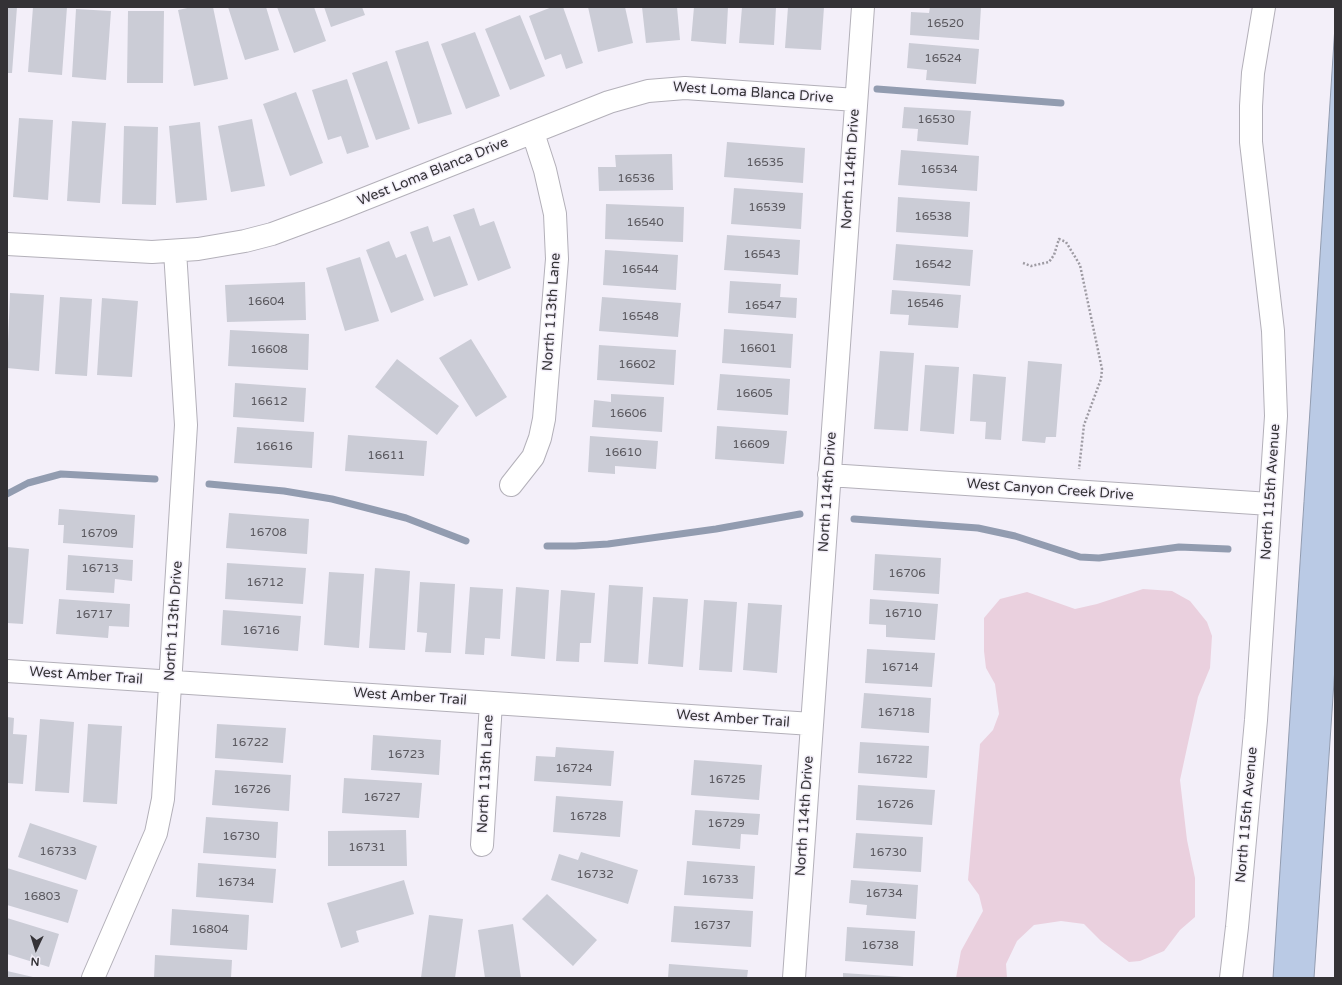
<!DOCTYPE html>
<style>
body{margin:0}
#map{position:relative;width:1342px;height:985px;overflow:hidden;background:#f3eff9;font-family:"Varela Round",sans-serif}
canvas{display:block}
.frame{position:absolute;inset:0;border:8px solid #343236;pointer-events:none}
.north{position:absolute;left:16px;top:929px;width:40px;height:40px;-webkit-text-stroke:3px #f3eff9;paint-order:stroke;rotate:184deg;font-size:11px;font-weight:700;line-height:16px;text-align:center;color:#343236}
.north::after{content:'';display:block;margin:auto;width:14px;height:18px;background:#343236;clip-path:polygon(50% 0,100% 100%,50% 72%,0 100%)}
</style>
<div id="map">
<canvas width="1342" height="985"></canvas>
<div class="frame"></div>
<div class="north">N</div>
</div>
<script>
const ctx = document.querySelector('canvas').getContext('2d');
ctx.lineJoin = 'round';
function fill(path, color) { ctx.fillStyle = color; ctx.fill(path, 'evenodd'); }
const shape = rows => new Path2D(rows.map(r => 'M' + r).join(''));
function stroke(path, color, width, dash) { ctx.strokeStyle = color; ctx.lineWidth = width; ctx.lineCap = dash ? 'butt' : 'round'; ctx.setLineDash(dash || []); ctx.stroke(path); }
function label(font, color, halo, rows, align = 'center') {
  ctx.font = font + ' "Varela Round",sans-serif'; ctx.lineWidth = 3; ctx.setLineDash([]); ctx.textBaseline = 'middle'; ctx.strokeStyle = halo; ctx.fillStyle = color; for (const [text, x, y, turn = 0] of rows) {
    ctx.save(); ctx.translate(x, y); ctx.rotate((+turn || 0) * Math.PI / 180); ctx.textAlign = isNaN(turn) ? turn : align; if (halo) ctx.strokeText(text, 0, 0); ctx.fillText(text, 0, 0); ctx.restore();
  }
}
const green = shape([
 [1143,589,1172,591,1190,601,1207,622,1212,636,1210,668,1198,697,1180,780,1187,840,1195,878,1195,917,1180,930,1164,951,1140,961,1129,962,1101,941,1084,924,1061,921,1034,925,1017,941,1006,964,1007,978,956,978,961,951,983,911,979,895,968,880,980,744,993,730,999,714,995,684,986,668,984,651,984,618,1000,599,1027,592,1075,609,1097,604]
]);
const water = shape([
 [1335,26,1335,667,1314,978,1273,978,1335,26]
]);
const stream = shape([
 [877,89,1061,103],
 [209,484,284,491,332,499,406,518,466,541],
 [7,494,28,483,61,474,155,479],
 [854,519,978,528,1015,536,1080,557,1099,558,1179,547,1228,549],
 [547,546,575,546,608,544,716,529,800,514]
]);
const building = shape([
 [7,7,17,7,12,73,7,73],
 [33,7,67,7,62,75,28,72],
 [192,7,213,7,228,79,194,86,178,10],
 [228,7,266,7,279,50,245,60],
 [277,7,314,7,326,41,294,53],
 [324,7,362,7,365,15,331,27],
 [552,7,563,7,583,63,566,69,561,54,545,60,529,16],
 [588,7,625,7,633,43,598,52],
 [642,7,677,7,680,40,646,43],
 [694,7,728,7,726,44,691,41],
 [742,7,776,7,774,45,739,43],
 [788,7,824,7,821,50,785,48],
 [930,7,981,7,979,40,910,35,911,12,929,13],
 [76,9,111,11,106,80,72,77],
 [128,11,164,11,163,83,127,83],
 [520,15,545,76,510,90,485,29],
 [475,32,500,96,466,109,441,44],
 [428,41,452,114,418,124,395,51],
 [909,43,979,49,976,84,926,80,927,70,907,68],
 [387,61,410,129,376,140,352,73],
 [347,79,369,147,347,154,341,136,328,140,312,90],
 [296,92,323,163,290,176,263,104],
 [904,107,971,111,968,145,917,141,918,129,902,128],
 [19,118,53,120,48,200,13,197],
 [252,119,265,186,231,192,218,126],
 [72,121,106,123,100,203,67,201],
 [200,122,207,200,176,203,169,126],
 [124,126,158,127,156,205,122,204],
 [727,142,805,148,803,183,724,177],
 [901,150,979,156,977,191,898,185],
 [672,154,673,190,599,191,598,167,616,167,615,155],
 [734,188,803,193,801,229,731,224],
 [898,197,970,202,968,237,896,232],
 [606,204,684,207,683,242,605,239],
 [474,208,480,226,494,221,511,268,478,281,453,215],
 [428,226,433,242,450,236,468,285,434,297,410,232],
 [727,235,800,240,798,275,724,270],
 [389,241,396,258,406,254,424,300,391,313,366,250],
 [896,244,973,250,970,286,893,280],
 [605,250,678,255,676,290,603,285],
 [360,257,379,321,345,331,326,268],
 [730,281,781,284,780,297,797,298,796,318,728,313],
 [305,282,306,320,227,322,225,285],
 [892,290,961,295,958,328,908,325,909,315,890,314],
 [10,293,44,295,39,371,7,368],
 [60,297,92,299,87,376,55,374],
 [602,297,681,303,678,337,599,331],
 [102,298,138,301,132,377,97,375],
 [724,329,793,334,791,368,722,363],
 [230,330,309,334,308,370,228,366],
 [471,339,507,397,476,417,439,358],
 [599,345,676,350,674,385,597,380],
 [880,351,914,353,908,431,874,429],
 [397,359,459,406,437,435,375,387],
 [1028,361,1062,364,1056,437,1046,437,1045,443,1022,441],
 [925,365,959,367,954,434,920,431],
 [720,374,790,379,788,415,717,410],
 [973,374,1006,377,1001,440,985,439,986,422,970,421],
 [235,383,306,388,304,422,233,417],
 [611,394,664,397,662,432,592,427,594,400,611,402],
 [717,426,787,431,784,464,715,459],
 [237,427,314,432,312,468,234,463],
 [348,435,427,441,424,476,345,471],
 [590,436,658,441,656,469,615,466,615,474,588,472],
 [59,509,135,515,133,548,63,543,64,525,58,525],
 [229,513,309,519,307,554,226,548],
 [7,547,29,549,23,624,7,623],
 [875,554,941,558,939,594,873,590],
 [68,555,133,560,132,581,115,579,114,593,66,590],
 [227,563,306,568,303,604,225,599],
 [375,568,410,571,405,650,369,648],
 [329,572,364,574,359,648,324,645],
 [420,582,455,584,451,653,425,652,427,633,417,632],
 [609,585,643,587,638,664,604,662],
 [470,587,503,589,500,639,485,638,484,655,465,654],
 [516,587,549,590,545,659,511,656],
 [561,590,595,593,591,643,580,643,579,662,556,661],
 [653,597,688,599,683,667,648,664],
 [59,599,130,604,129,627,109,626,108,638,56,634],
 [870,599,938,604,935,640,886,637,886,625,869,624],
 [704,600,737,602,732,672,699,670],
 [748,603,782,605,777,673,743,670],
 [223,610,301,616,298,651,221,645],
 [867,649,935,653,932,687,865,683],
 [864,693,931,698,929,733,861,728],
 [7,717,14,718,13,734,27,735,23,784,7,783],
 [40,719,74,722,69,793,35,791],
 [88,724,122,726,117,804,83,802],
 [217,724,286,728,283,763,215,758],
 [373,735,441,740,439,775,371,770],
 [860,742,929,746,927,778,858,773],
 [556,747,614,751,611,786,534,781,536,756,555,757],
 [694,760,762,765,759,800,691,795],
 [215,770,291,775,289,811,212,805],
 [344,778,422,783,419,818,342,813],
 [858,785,935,790,932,825,856,820],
 [556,796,623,801,620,837,553,832],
 [695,810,760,814,758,835,741,834,740,849,692,845],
 [206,817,278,822,276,858,203,853],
 [30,823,97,846,86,880,18,857],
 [406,830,407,866,328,866,328,831],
 [856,833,923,837,921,872,853,868],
 [581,852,638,870,628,904,551,880,559,854,578,860],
 [687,861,755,866,753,899,684,895],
 [198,863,276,869,273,903,196,897],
 [7,868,78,890,68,923,7,905],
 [404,880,414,914,356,931,359,942,341,948,327,903],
 [851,880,918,885,916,919,866,915,867,905,849,903],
 [547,894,597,940,573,966,522,919],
 [674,906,753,911,751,947,671,942],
 [172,909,249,915,247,950,170,945],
 [429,915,463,919,455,978,421,978],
 [7,918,59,934,49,967,7,954],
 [513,924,521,978,485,978,478,930],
 [847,927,915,931,913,966,845,961],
 [155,955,232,960,231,978,154,978],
 [669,964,748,970,747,978,668,978],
 [7,971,33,977,33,978,7,978],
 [843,973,904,977,904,978,843,978]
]);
const path = shape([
 [1023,263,1031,266,1049,262,1054,255,1059,239,1066,242,1080,265,1102,369,1101,379,1084,425,1079,469]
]);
const minor = shape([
 [7,244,152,252,198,249,245,241,272,234,334,211,609,102,648,91,685,88,856,100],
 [829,475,1270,504],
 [511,485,533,457,540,438,544,419,557,259,555,214,545,170,533,133],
 [7,671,812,724],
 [482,845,491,703],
 [93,978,156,833,163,799,186,425,175,251],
 [794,978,863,7],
 [1231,978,1237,927,1256,720,1276,416,1273,331,1251,142,1251,106,1253,73,1264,7]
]);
const numberNames = [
 ["16520",945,24],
 ["16524",943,59],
 ["16530",936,120],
 ["16535",765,163],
 ["16534",939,170],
 ["16536",636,179],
 ["16539",767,208],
 ["16538",933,217],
 ["16540",645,223],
 ["16543",762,255],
 ["16542",933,265],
 ["16544",640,270],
 ["16604",266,302],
 ["16546",925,304],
 ["16547",763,306],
 ["16548",640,317],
 ["16601",758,349],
 ["16608",269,350],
 ["16602",637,365],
 ["16605",754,394],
 ["16612",269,402],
 ["16606",628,414],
 ["16609",751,445],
 ["16616",274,447],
 ["16610",623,453],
 ["16611",386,456],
 ["16708",268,533],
 ["16709",99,534],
 ["16713",100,569],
 ["16706",907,574],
 ["16712",265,583],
 ["16710",903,614],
 ["16717",94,615],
 ["16716",261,631],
 ["16714",900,668],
 ["16718",896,713],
 ["16722",250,743],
 ["16723",406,755],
 ["16722",894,760],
 ["16724",574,769],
 ["16725",727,780],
 ["16726",252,790],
 ["16727",382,798],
 ["16726",895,805],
 ["16728",588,817],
 ["16729",726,824],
 ["16730",241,837],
 ["16731",367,848],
 ["16733",58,852],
 ["16730",888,853],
 ["16732",595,875],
 ["16733",720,880],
 ["16734",236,883],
 ["16734",884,894],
 ["16803",42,897],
 ["16737",712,926],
 ["16804",210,930],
 ["16738",880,946]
];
const streetNames = [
 ["West Loma Blanca Drive",753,93,4],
 ["North 114th Drive",851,169,-86],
 ["West Loma Blanca Drive",433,172,-22],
 ["North 113th Lane",552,312,-86],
 ["West Canyon Creek Drive",1050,490,4],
 ["North 114th Drive",828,492,-86],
 ["North 115th Avenue",1271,492,-86],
 ["North 113th Drive",174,621,-86],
 ["West Amber Trail",86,676,4],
 ["West Amber Trail",410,697,4],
 ["West Amber Trail",733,719,4],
 ["North 113th Lane",486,774,-87],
 ["North 115th Avenue",1247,815,-85],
 ["North 114th Drive",805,816,-86]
];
fill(green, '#ead0de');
fill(water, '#bacae5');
stroke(water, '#929cb0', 1);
stroke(stream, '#929cb0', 7);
fill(building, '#cbccd6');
stroke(minor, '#b3b0b9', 24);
stroke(path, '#9e9ba3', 2.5, [2, 2]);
stroke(minor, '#fff', 22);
label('12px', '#5a585e', null, numberNames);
label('14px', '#343236', '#f3eff9', streetNames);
</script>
